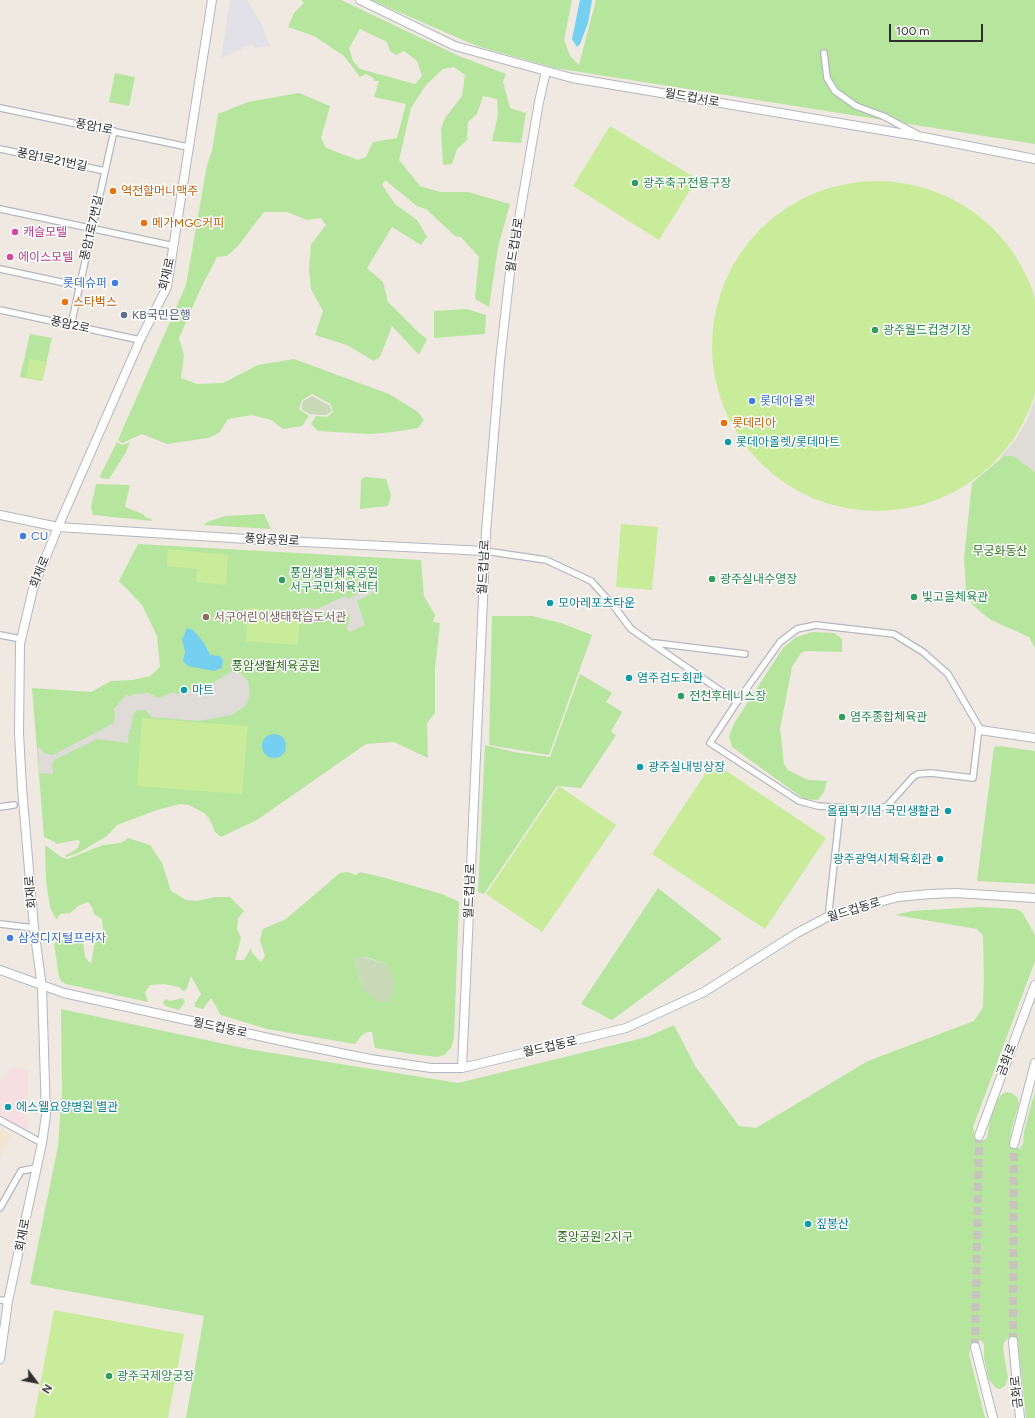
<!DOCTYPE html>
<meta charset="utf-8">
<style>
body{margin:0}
#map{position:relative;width:1035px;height:1418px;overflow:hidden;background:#efe9e1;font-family:Figtree,sans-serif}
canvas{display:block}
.north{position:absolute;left:16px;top:1362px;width:40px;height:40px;-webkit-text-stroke:3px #fff;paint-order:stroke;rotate:122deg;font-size:11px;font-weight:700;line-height:16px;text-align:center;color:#2e2e2e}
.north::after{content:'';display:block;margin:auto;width:14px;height:18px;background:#2e2e2e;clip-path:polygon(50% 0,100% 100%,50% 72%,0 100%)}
.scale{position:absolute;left:889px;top:24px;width:94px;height:18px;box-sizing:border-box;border:2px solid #2e2e2e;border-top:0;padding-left:5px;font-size:12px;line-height:14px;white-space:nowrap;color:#2e2e2e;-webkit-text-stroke:3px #fff;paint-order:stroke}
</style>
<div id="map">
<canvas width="1035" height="1418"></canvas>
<div class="north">N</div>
<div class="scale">100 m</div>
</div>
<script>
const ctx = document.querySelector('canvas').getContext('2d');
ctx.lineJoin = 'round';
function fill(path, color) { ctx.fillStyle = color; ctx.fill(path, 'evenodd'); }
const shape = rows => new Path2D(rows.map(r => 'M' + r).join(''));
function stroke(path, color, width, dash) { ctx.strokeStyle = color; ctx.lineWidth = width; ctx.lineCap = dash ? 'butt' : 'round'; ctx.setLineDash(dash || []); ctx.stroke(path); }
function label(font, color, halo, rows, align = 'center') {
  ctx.font = font + ' Figtree,"Noto Sans KR",sans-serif'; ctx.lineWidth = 3; ctx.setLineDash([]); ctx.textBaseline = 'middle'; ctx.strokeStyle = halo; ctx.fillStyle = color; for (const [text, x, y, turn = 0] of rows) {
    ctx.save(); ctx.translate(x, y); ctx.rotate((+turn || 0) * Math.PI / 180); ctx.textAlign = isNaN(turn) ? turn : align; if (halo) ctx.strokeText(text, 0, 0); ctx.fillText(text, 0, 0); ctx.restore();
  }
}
const industrial = shape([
 [230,0,247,0,262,25,270,46,254,48,253,44,221,58]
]);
const education = shape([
 [0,1128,13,1135,0,1157]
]);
const medical = shape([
 [11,1067,28,1070,27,1128,23,1129,0,1115,0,1083]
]);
const green = shape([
 [301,0,341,0,459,56,506,74,503,82,510,108,526,113,521,143,492,141,498,114,497,99,483,96,477,114,468,122,467,140,457,149,452,164,443,165,441,129,445,118,462,96,465,75,454,67,443,69,426,85,411,108,399,160,420,186,440,192,468,192,510,204,498,247,489,307,475,299,479,257,461,237,455,236,426,209,417,206,385,180,382,185,395,204,417,220,427,237,421,245,392,227,367,268,383,282,388,302,418,332,427,339,419,355,392,326,380,357,374,361,347,345,315,335,323,311,311,289,309,270,311,244,326,225,321,218,307,220,287,212,264,212,238,246,227,256,217,257,201,288,179,338,184,355,181,378,197,384,223,383,258,365,294,359,389,394,418,412,424,420,418,428,394,432,371,434,318,431,311,424,316,416,327,417,333,412,331,404,312,394,302,400,299,409,309,416,302,426,283,429,271,420,252,415,228,419,219,433,208,438,167,444,142,434,122,443,118,440,186,285,207,165,212,151,218,114,248,102,299,93,330,106,321,138,326,148,358,160,366,157,373,142,397,138,406,104,374,97,379,81,374,81,373,78,366,74,360,77,344,56,314,36,288,27,294,13,304,3],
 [360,29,387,42,390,51,396,55,404,51,417,61,422,76,415,84,360,69,353,61,349,48],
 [371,0,572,0,564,40,570,56,579,65,596,0,1035,0,1035,144,555,68,477,46],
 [115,73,135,77,129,106,109,102],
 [466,309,486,315,485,334,434,338,434,311],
 [30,334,52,338,42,381,20,377],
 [117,442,122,445,130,442,126,452,109,479,101,478,100,476],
 [1004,456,1014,456,1035,472,1035,648,1029,637,991,620,982,613,973,605,966,590,964,558,972,483],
 [365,477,386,479,391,495,388,506,360,509,361,480],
 [96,484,130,485,125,507,143,514,145,517,151,519,152,521,93,515,91,508],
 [264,514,271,529,204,525,207,522,225,516],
 [138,544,421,560,424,596,435,615,433,622,440,623,435,668,435,713,427,723,428,758,394,742,366,744,257,820,221,837,215,832,209,818,204,813,189,805,180,804,157,810,117,825,107,836,80,852,67,857,65,856,78,848,80,841,77,840,56,844,55,842,44,837,32,688,91,692,111,681,133,680,150,676,160,667,157,636,142,605,119,581],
 [492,616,532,616,561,623,592,635,549,755,489,745],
 [813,632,834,633,842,639,842,652,806,651,801,653,792,667,780,729,784,764,788,770,808,780,827,781,824,792,818,800,804,799,732,747,729,736,735,722,783,648,796,637],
 [580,674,612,693,606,702,622,712,611,732,616,735,581,788,557,786,484,894,478,892,485,745,514,752,550,757],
 [1000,746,1035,751,1035,884,977,881,994,747],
 [128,838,150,845,162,863,171,891,186,900,197,901,215,897,230,897,244,911,238,918,237,929,241,938,235,960,244,960,251,948,252,953,261,962,265,956,260,940,263,929,286,919,340,873,347,872,356,875,360,872,382,877,442,894,459,902,454,1038,451,1048,444,1055,438,1057,419,1055,375,1048,372,1032,367,1032,361,1036,355,1044,267,1029,221,1015,211,998,203,1009,195,1007,195,1003,201,994,191,976,186,990,183,991,179,987,164,984,150,985,145,992,148,1002,66,984,61,981,59,977,54,943,61,940,83,942,85,957,91,964,96,935,103,930,102,919,94,914,92,907,88,902,78,906,70,913,60,914,57,919,54,916,50,907,46,881,45,845,61,857,68,859,103,845,121,843],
 [366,957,387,964,363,989,354,958],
 [658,888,722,939,612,1020,581,1004],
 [979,907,1016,909,1022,912,1035,935,1035,961,973,1127,976,1139,981,1142,987,1138,990,1120,995,1104,1001,1095,1006,1092,1011,1093,1017,1097,1019,1103,1011,1131,1010,1144,1015,1149,1019,1149,1023,1144,1024,1132,1035,1091,1035,1418,1026,1418,1018,1341,1012,1335,1004,1342,1003,1349,1008,1378,1005,1386,1000,1389,996,1388,989,1380,984,1358,984,1344,980,1340,976,1339,972,1342,970,1348,969,1354,985,1418,186,1418,204,1316,30,1284,58,1146,62,1091,61,1009,248,1049,458,1083,647,1037,674,1025,695,1066,739,1126,756,1128,868,1061,974,1021,983,1007,984,978,983,936,977,929,895,915,912,911],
 [183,998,185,1002,179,1010,165,1006,163,1002,166,999,170,1001]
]);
const cemetery = shape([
 [312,396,330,406,332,411,326,415,317,415,310,414,301,409,303,401],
 [360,956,387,964,395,983,392,996,387,1003,376,1000,363,989,354,958]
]);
const pitch = shape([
 [610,126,697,179,659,240,573,186],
 '712 346a165 165 0 1 1 330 0a165 165 0 1 1-330 0Z',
 [30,359,47,362,42,381,26,378],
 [621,524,658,527,652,590,616,587],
 [168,549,228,555,226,585,196,582,197,569,167,566],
 [248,608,300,612,298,645,246,641],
 [142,718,248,726,242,794,137,786],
 [713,762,826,838,765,929,652,854],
 [559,786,616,825,542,932,486,894],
 [54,1310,184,1334,168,1418,34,1418]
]);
const plaza = shape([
 [1035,400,1035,472,1014,456,1004,456,999,459,1016,439,1027,420],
 [372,586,372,593,357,601,365,625,349,632,347,628,350,617,349,614,300,611,301,608,317,609,345,596,348,599],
 [234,670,240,673,248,681,250,693,246,705,238,711,232,715,198,721,151,717,146,710,137,710,133,715,131,730,129,730,128,743,97,739,54,760,52,765,53,774,39,773,38,747,46,754,53,755,114,723,115,712,113,710,127,694,129,697,134,694,149,693,158,698,174,692,177,694,197,688,204,691,211,684]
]);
const water = shape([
 [580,0,592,0,588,23,580,44,577,47,572,39],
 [187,628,193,630,204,643,210,655,220,656,223,660,222,668,214,671,203,669,188,666,183,661,185,652,182,640],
 '262 746a12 12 0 1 1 24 0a12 12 0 1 1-24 0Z'
]);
const secondaryTunnel = shape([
 [1013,1341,1014,1144],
 [975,1347,979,1136]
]);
const street = shape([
 [824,53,827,78,835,91,856,106,883,116,917,134],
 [0,108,188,147],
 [0,149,105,171],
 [0,209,174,246],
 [0,269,79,286],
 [0,310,140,340],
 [71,325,114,131],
 [485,551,546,560,591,581,613,605,631,629,737,702],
 [816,625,894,634,923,652,948,674,979,727,973,778,931,773,918,774,913,777,887,806,874,810,818,806,799,801,710,743,737,702,780,642,797,629,816,625],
 [0,635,21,639],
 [655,643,745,654],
 [0,807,14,805],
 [831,915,829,910,840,809],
 [0,924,34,928],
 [0,1120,42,1143],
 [0,1208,21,1171,36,1168],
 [0,1300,8,1301]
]);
const secondary = shape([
 [360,0,455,46,572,78,923,137,1035,159],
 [0,515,58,527,263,540,485,551],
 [980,730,1035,738],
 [0,970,64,993,291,1043,370,1059,431,1068,462,1068,626,1028,704,992,797,933,831,915,846,911,898,897,930,894,956,893,1035,898],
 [462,1068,486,532,500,361,510,272,539,102,546,71],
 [979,1136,1035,985],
 [1014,1144,1035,1063],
 [1013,1341,1020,1418],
 [975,1347,993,1418],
 [0,1359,8,1301,42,1143,46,1115,42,987,34,928,22,788,19,733,20,644,33,589,58,527,140,340,167,287,212,0]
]);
const markers = [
 [635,183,4,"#2e9e5b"],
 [113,191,4,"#e8710a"],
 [144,223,4,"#e8710a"],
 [15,232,4,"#d1479c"],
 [10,257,4,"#d1479c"],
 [115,283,4,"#3f7fe0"],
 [65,302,4,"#e8710a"],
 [124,315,4,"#5c6f8a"],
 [875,330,4,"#2e9e5b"],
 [752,401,4,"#3f7fe0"],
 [724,423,4,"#e8710a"],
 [728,442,4,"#0f9aa8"],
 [23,536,4,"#3f7fe0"],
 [712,579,4,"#2e9e5b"],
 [282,580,4,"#2e9e5b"],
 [914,597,4,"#2e9e5b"],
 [550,603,4,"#0f9aa8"],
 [206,617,4,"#8d6e63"],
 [629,678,4,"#0f9aa8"],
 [184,690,4,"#0f9aa8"],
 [681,696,4,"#2e9e5b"],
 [842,717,4,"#2e9e5b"],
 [640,767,4,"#0f9aa8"],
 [948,811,4,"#0f9aa8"],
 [940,859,4,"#0f9aa8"],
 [10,938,4,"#3f7fe0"],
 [8,1107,4,"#0f9aa8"],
 [808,1224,4,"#0f9aa8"],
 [109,1376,4,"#2e9e5b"]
];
const streetNames = [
 ["월드컵서로",692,98,10],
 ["풍암1로",94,127,11],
 ["풍암1로21번길",52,160,12],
 ["풍암1로7번길",92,228,-77],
 ["월드컵남로",515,245,-81],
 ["회재로",167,274,-77],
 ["풍암2로",70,325,12],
 ["풍암공원로",272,540,3],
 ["월드컵남로",484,567,-87],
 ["회재로",40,572,-68],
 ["월드컵남로",470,891,-88],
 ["회재로",31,892,-95],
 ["월드컵동로",854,910,-17],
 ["월드컵동로",220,1028,12],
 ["월드컵동로",550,1047,-13],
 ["금화로",1007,1060,-69],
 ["회재로",23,1235,-79],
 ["금화로",1017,1392,-96]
];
const leisureNames = [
 ["광주축구전용구장",643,183],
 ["광주월드컵경기장",883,330],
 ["풍암생활체육공원",290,573],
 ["서구국민체육센터",290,587],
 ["광주실내수영장",720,579],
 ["빛고을체육관",922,597],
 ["전천후테니스장",689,696],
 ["염주종합체육관",850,717],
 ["광주국제양궁장",117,1376]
];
const foodNames = [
 ["역전할머니맥주",121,191],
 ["메가MGC커피",152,223],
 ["스타벅스",73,302],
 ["롯데리아",732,423]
];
const hotelNames = [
 ["캐슬모텔",23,232],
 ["에이스모텔",18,257]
];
const shopNames = [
 ["롯데슈퍼",107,283,"right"],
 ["롯데아올렛",760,401],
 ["CU",31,536],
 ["삼성디지털프라자",18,938]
];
const serviceNames = [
 ["KB국민은행",132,315]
];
const cultureNames = [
 ["롯데아올렛/롯데마트",736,442],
 ["모아레포츠타운",558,603],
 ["염주검도회관",637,678],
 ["마트",192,690],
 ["광주실내빙상장",648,767],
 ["올림픽기념 국민생활관",940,811,"right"],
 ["광주광역시체육회관",932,859,"right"],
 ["에스웰요양병원 별관",16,1107],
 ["짚봉산",816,1224]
];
const parkNames = [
 ["무궁화동산",1000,551],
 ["풍암생활체육공원",276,666],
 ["중앙공원 2지구",595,1237]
];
const educationNames = [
 ["서구어린이생태학습도서관",214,617]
];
fill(industrial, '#e3e1e8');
fill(education, '#f0e6d1');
fill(medical, '#f5dfe0');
fill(green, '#b6e59e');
fill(cemetery, '#c8d9b8');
fill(pitch, '#c9ec9a');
fill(plaza, '#dfdcd8');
fill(water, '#75cff0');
stroke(secondaryTunnel, '#c8c4bd', 8, [8, 4]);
stroke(street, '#b4b7c1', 8);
stroke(secondary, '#b4b7c1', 10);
stroke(street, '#fff', 5.5);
stroke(secondary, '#fff', 8);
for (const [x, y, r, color] of markers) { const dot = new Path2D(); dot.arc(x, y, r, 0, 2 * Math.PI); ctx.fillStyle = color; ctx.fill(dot); stroke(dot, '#fff', 1.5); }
label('12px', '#2e2e2e', '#fff', streetNames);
label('12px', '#27864d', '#fff', leisureNames, 'left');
label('12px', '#c56008', '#fff', foodNames, 'left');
label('12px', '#b23c85', '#fff', hotelNames, 'left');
label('12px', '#366cbe', '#fff', shopNames, 'left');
label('12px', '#4e5e75', '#fff', serviceNames, 'left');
label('12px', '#0d838f', '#fff', cultureNames, 'left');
label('12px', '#2c6e1b', '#fff', parkNames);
label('12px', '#785e54', '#fff', educationNames, 'left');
</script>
